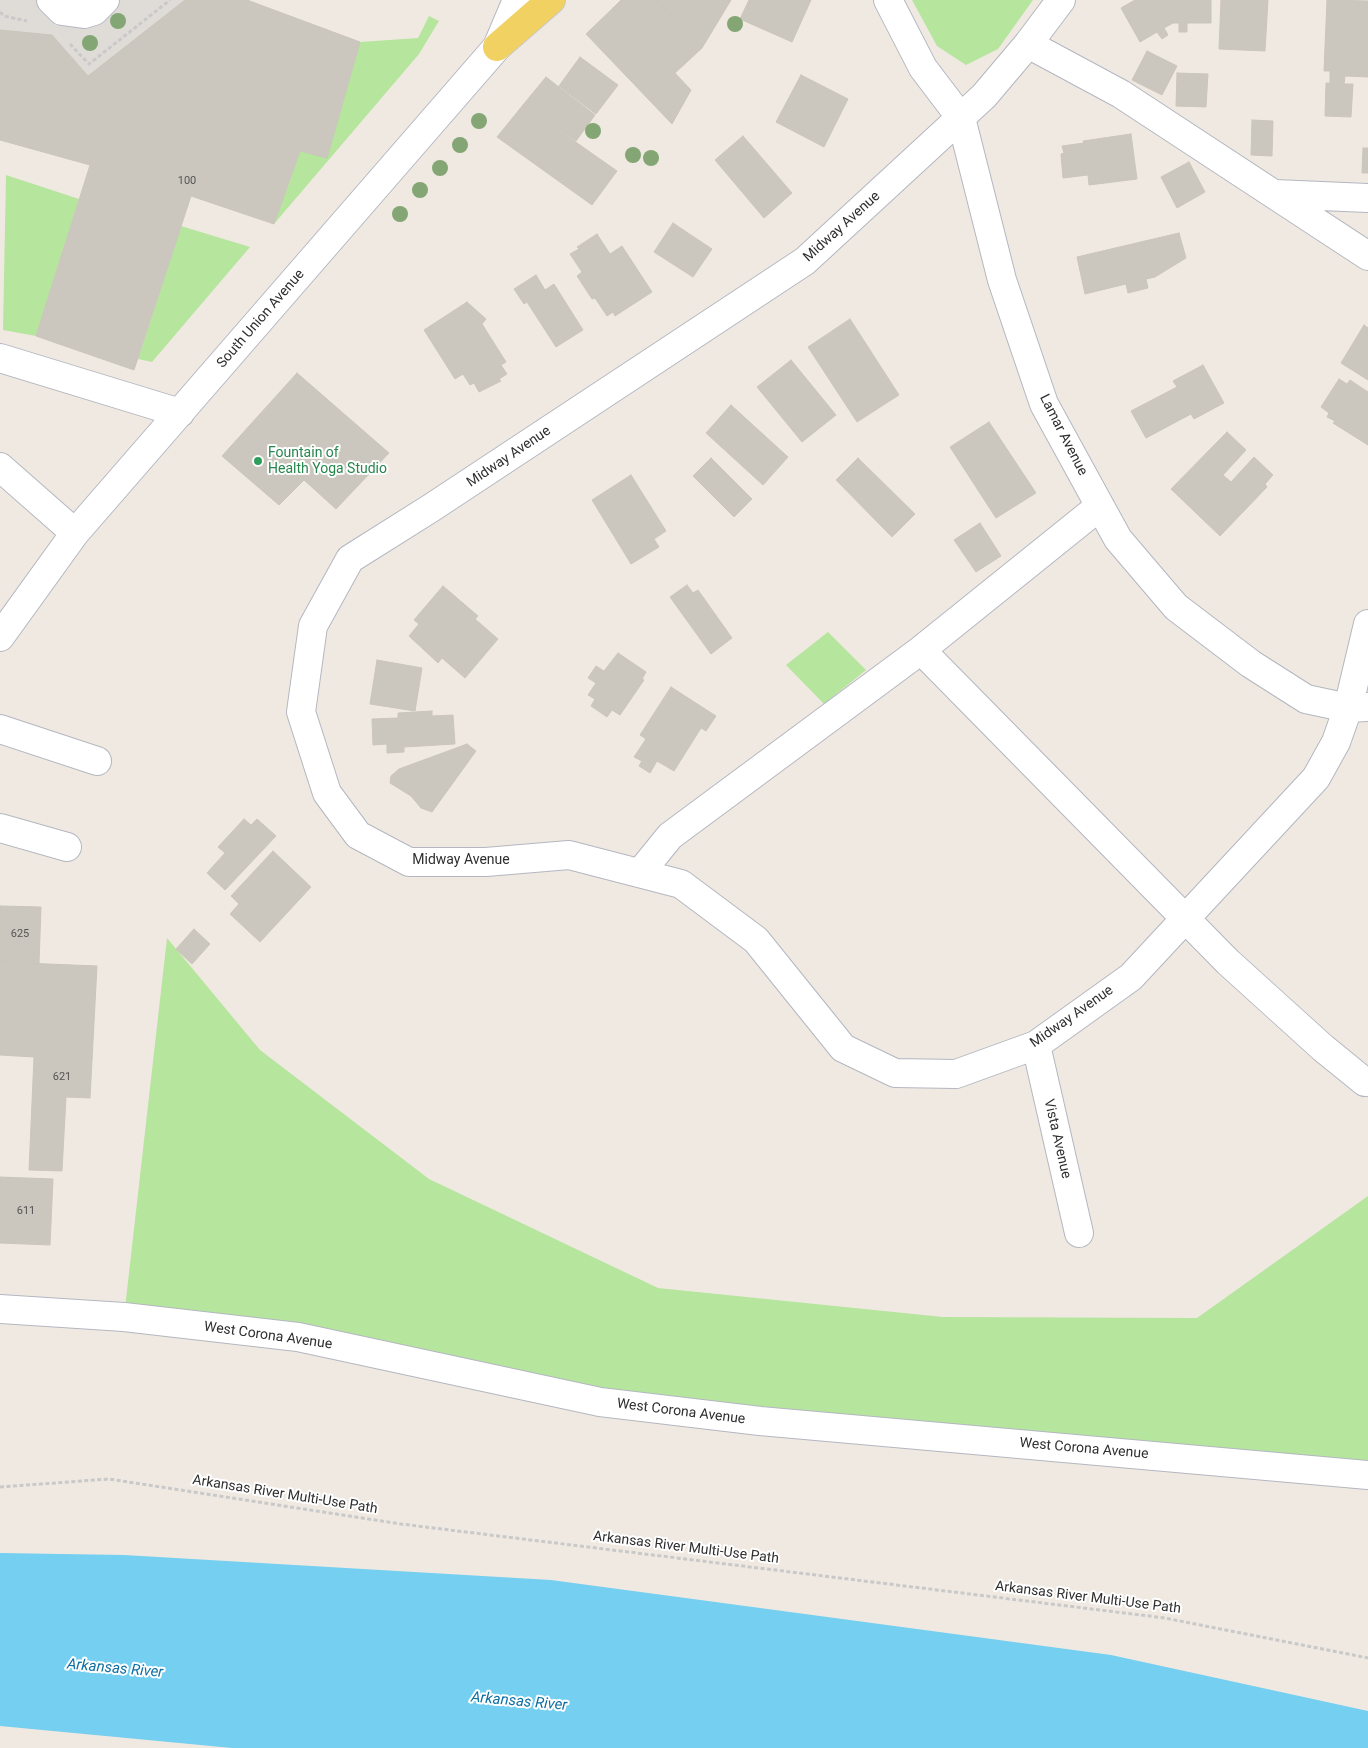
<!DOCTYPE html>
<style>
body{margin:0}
canvas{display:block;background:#efe9e1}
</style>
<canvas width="1368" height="1748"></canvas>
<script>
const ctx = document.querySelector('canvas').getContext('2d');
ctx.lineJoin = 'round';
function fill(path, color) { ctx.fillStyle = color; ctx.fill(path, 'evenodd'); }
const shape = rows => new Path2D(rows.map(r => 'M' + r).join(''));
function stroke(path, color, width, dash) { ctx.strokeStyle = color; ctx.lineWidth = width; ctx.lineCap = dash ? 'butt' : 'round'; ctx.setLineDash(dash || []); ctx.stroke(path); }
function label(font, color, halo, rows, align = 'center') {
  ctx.font = font + ' Roboto,sans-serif'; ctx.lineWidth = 4; ctx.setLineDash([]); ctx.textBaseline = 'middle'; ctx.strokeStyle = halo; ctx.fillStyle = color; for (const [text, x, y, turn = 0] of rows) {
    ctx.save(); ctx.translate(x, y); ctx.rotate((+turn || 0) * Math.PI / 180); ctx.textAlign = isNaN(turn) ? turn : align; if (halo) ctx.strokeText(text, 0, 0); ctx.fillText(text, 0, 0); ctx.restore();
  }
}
const green = shape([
 [912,0,1033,0,998,49,966,65,937,46],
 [429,16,439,21,419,54,274,224,300,151,327,157,360,42,418,38],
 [6,175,79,199,36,336,3,330],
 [181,226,250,247,152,362,138,359],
 [828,632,866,670,824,704,786,665],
 [167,938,260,1050,429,1179,658,1288,943,1317,1197,1318,1368,1196,1368,1475,760,1421,124,1317]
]);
const plaza = shape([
 [0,0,185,0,88,76,52,35,0,30]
]);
const water = shape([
 [0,1553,124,1555,551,1580,1111,1655,1368,1711,1368,1748,232,1748,0,1726]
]);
const building = shape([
 [185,0,247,0,360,42,327,158,300,151,274,224,191,196,134,370,36,336,90,165,0,140,0,30,52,35,88,76,185,0],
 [621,0,656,0,702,48,675,73,613,8,621,0],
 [656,0,731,0,702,48,656,0],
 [749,0,811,0,792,42,740,19,749,0],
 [1135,0,1211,0,1211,23,1187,23,1187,32,1179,32,1179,23,1173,23,1164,28,1168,35,1162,39,1157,32,1140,42,1121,8,1135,0],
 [1221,0,1268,0,1265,51,1219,49,1221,0],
 [1327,0,1368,1,1368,77,1345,76,1344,84,1353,84,1351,117,1325,116,1326,83,1330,83,1330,71,1324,71,1327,0],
 [613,8,691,90,672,124,586,34,613,8],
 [1147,51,1177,66,1162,95,1132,80,1147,51],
 [580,57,618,85,596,114,559,86,580,57],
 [1177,73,1208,74,1206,107,1176,106,1177,73],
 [801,75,848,99,824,147,776,122,801,75],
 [546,77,595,115,576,141,523,105,546,77],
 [523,105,617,171,592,205,497,137,523,105],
 [1252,120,1273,121,1272,156,1251,155,1252,120],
 [1131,134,1137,179,1089,185,1088,175,1063,178,1061,154,1064,153,1062,146,1084,143,1083,141,1131,134],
 [743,136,792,193,764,218,715,160,743,136],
 [1363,148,1368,148,1368,173,1362,173,1363,148],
 [1189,162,1205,192,1177,208,1161,177,1189,162],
 [673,223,712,249,693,277,654,252,673,223],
 [1179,233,1186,258,1155,277,1146,279,1148,288,1128,293,1126,284,1085,294,1077,257,1179,233],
 [597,234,610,254,622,246,652,292,615,316,613,312,607,316,595,298,592,299,577,276,582,272,570,254,579,249,577,247,597,234],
 [536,275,545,290,554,284,583,330,556,347,527,302,524,304,514,289,536,275],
 [467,302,486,319,482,324,506,362,501,365,507,374,499,379,501,381,479,392,474,383,470,385,463,374,455,379,424,330,467,302],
 [850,319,899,395,857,422,808,347,850,319],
 [1364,325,1368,328,1368,380,1341,363,1364,325],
 [791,360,836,415,802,442,757,387,791,360],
 [1203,365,1224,403,1194,419,1191,414,1146,438,1131,411,1177,387,1173,381,1203,365],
 [297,373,389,453,336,509,304,480,279,505,222,456,297,373],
 [1339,379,1347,384,1350,380,1368,392,1368,445,1333,423,1335,421,1327,417,1329,413,1321,407,1339,379],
 [731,405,788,457,763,485,706,433,731,405],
 [989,422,1036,493,996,518,950,447,989,422],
 [1227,432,1246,450,1223,475,1231,482,1254,457,1273,475,1265,484,1267,487,1220,536,1171,489,1227,432],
 [711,458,752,499,734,517,693,476,711,458],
 [858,458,915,514,892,537,836,480,858,458],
 [631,475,666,531,654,539,659,547,631,564,592,500,631,475],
 [980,523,1001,556,976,572,954,540,980,523],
 [687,585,693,593,698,590,732,638,711,654,670,597,687,585],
 [443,586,478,616,475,619,498,639,465,678,442,658,438,663,409,636,419,624,414,620,443,586],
 [618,653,646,672,642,679,644,680,620,715,612,710,607,717,591,706,595,699,588,695,596,683,588,678,596,666,604,671,618,653],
 [377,660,422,668,415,711,370,704,377,660],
 [671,687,716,716,706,731,701,728,674,771,657,761,650,773,639,766,642,761,634,757,646,739,640,735,671,687],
 [432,711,432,716,453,715,455,744,404,747,404,752,387,753,387,744,373,745,372,719,398,718,398,713,432,711],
 [467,744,476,751,432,812,421,808,411,796,390,783,391,776,399,769,467,744],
 [244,819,251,825,257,819,276,836,225,890,207,873,225,853,218,847,244,819],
 [273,851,311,887,260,942,230,914,239,904,231,896,273,851],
 [0,906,41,907,39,964,0,962,0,906],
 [194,929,210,944,192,964,176,949,194,929],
 [0,962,97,966,90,1098,66,1097,62,1171,29,1170,34,1057,0,1055,0,962],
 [0,1177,53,1179,50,1245,0,1243,0,1177]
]);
const path = shape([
 [0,12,4,16,27,21],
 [70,44,89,64,170,0],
 [0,1487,109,1479,401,1524,1165,1618,1368,1658]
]);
const minor = shape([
 [51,0,62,11,84,14,94,11,105,0],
 [888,0,923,68,961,118,1002,280,1044,404,1118,539,1176,607,1251,664,1306,699,1348,708,1366,707],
 [1061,0,1028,44,984,96,805,261,431,508,350,559,313,626,301,712,327,793,358,835,409,862,486,862,569,855,681,884,756,940,843,1048,895,1073,956,1074,1036,1045,1131,977,1316,778,1336,742,1348,708,1368,624],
 [1028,44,1121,94,1368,256],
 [1275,194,1368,198],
 [0,358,180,413],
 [0,467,75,533],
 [0,637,75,533,497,47,517,0],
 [921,650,1228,962,1323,1048,1365,1082],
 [0,729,97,761],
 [0,828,67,847],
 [640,873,670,836,921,650,1100,506],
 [1036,1045,1079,1233],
 [0,1309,124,1317,298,1337,600,1402,760,1421,1368,1475]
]);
const major = shape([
 [497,47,551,0]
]);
const trees = [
 [118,21],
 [735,24],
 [90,43],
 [479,121],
 [593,131],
 [460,145],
 [633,155],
 [651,158],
 [440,168],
 [420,190],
 [400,214]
];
const markers = [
 [258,461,5,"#2e9e5b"]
];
const numberNames = [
 ["100",187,181],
 ["625",20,934],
 ["621",62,1077],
 ["611",26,1211]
];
const streetNames = [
 ["Midway Avenue",842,227,-42],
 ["South Union Avenue",261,319,-49],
 ["Lamar Avenue",1063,435,63],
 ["Midway Avenue",509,457,-34],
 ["Midway Avenue",461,860],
 ["Midway Avenue",1072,1017,-35],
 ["Vista Avenue",1057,1139,77],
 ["West Corona Avenue",268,1336,8],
 ["West Corona Avenue",681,1412,7],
 ["West Corona Avenue",1084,1449,5],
 ["Arkansas River Multi-Use Path",285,1495,9],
 ["Arkansas River Multi-Use Path",686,1548,7],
 ["Arkansas River Multi-Use Path",1088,1598,7]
];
const leisureNames = [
 ["Fountain of",268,453],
 ["Health Yoga Studio",268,469]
];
const waterNames = [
 ["Arkansas River",115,1669,5],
 ["Arkansas River",519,1702,5]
];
fill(green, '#b6e59e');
fill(plaza, '#dfdcd8');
fill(water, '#75cff0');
fill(building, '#cbc7bf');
stroke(building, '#cbc5ba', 1);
stroke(minor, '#b4b7c1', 30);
stroke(major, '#c9c9c9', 30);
stroke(path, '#c9c9c9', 3, [4, 2.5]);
stroke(minor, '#fff', 28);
stroke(major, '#f2d163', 28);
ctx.fillStyle = '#84a574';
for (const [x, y] of trees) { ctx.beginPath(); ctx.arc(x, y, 8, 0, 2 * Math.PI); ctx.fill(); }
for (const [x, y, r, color] of markers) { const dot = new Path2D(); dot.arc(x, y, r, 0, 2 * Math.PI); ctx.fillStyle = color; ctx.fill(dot); stroke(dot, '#fff', 2); }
label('11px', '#555452', null, numberNames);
label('14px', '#2e2e2e', '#fff', streetNames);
label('14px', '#27864d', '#fff', leisureNames, 'left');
label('italic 15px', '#0d6fa3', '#fff', waterNames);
</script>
